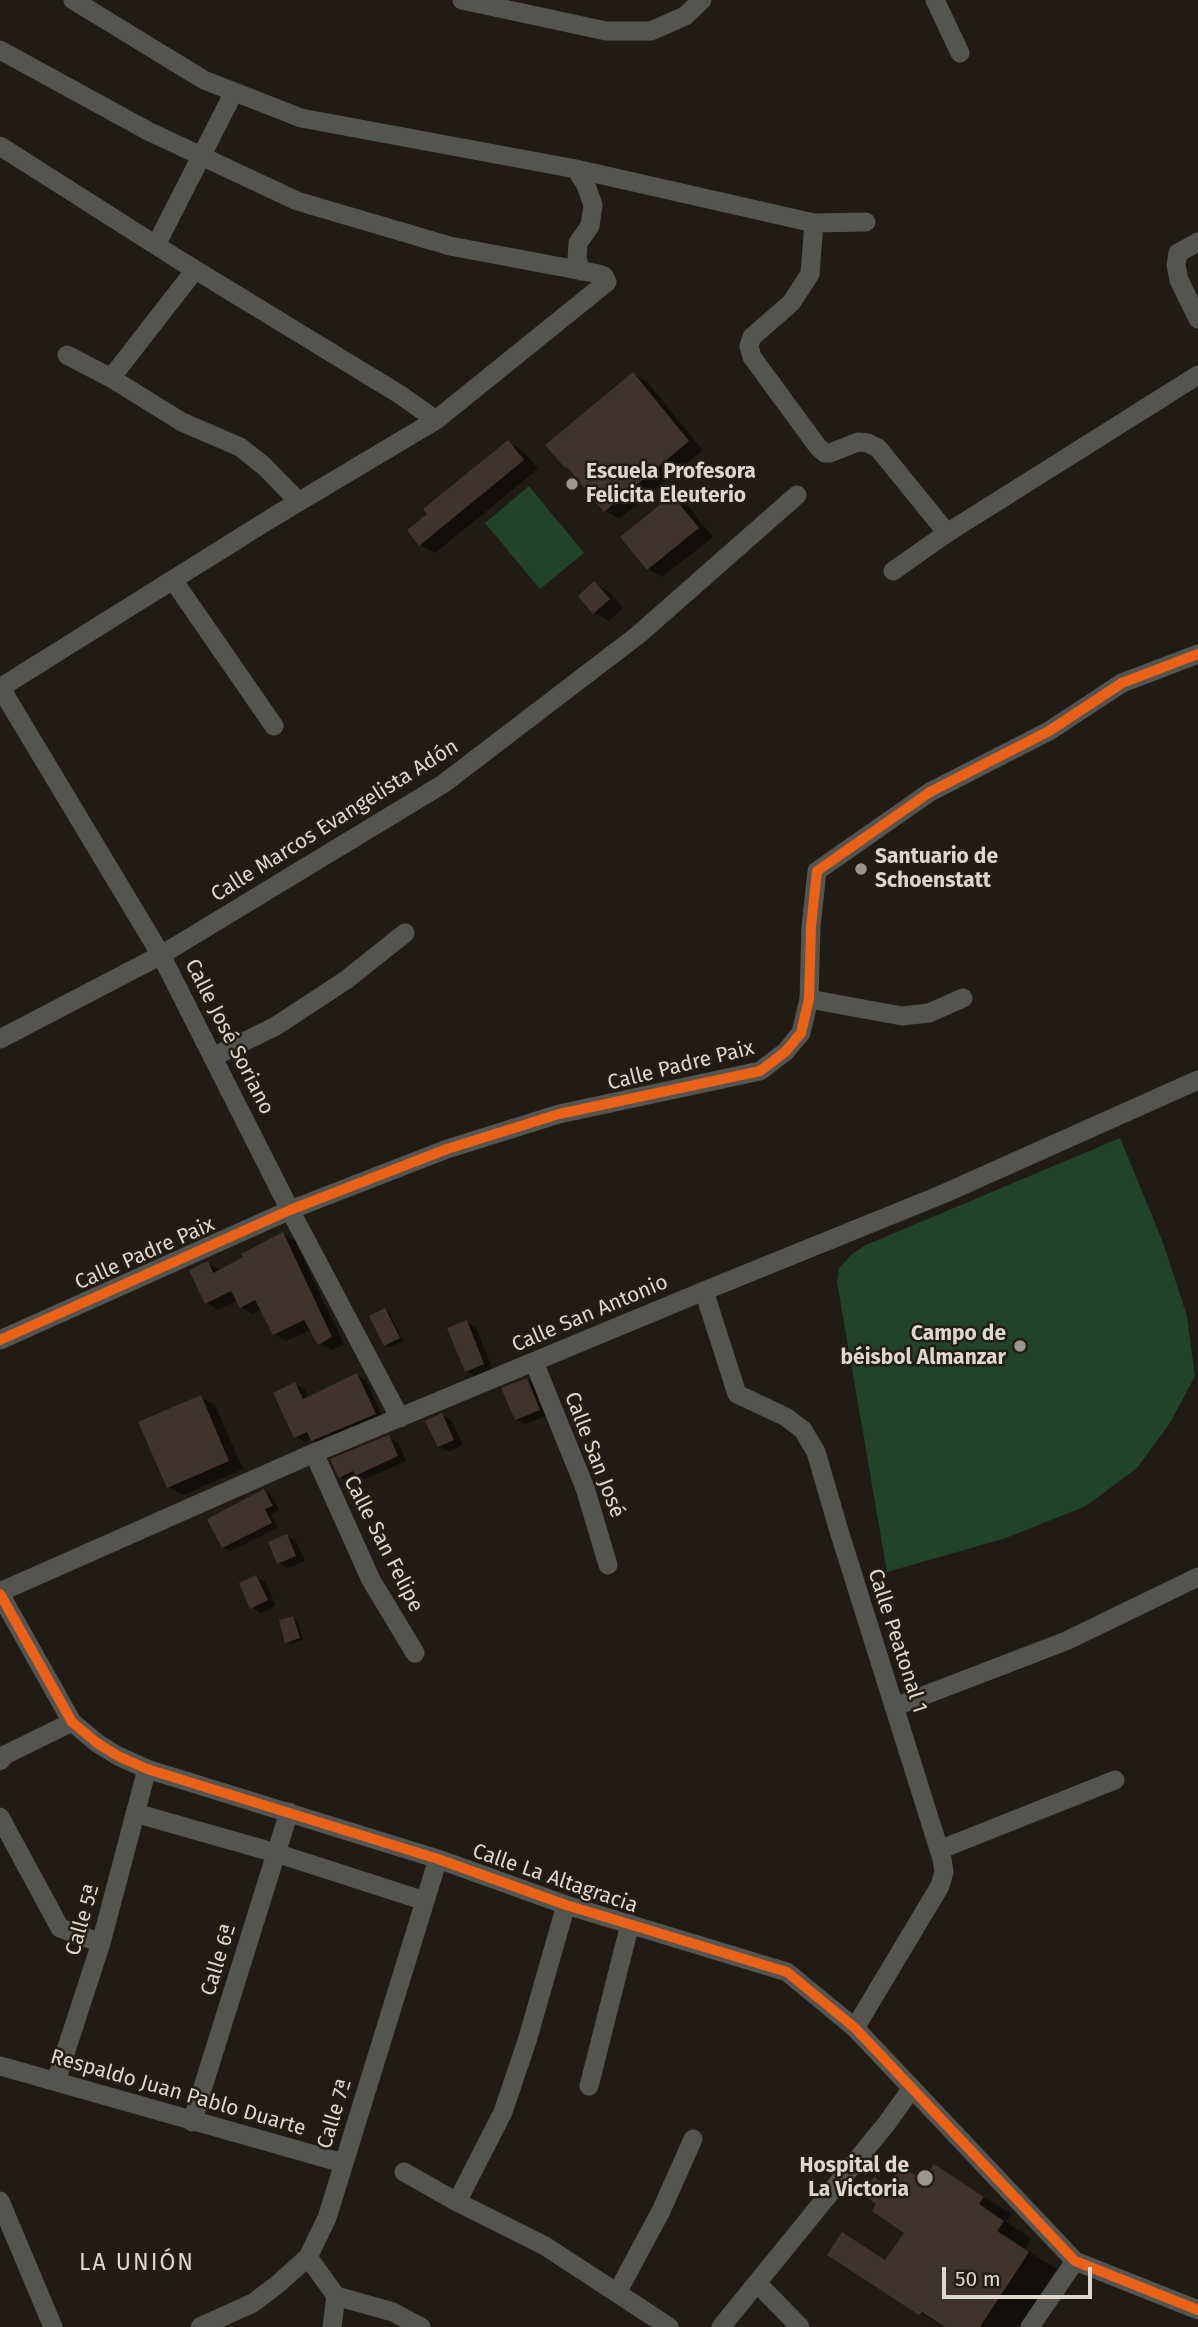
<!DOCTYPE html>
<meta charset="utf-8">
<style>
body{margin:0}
#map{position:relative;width:1198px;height:2327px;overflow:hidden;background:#201c15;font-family:"Fira Sans",sans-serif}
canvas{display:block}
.scale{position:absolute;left:942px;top:2267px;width:150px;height:32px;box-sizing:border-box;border:4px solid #dcd7cf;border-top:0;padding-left:9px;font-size:21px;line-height:24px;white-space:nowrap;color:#dcd7cf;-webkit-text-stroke:5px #241d11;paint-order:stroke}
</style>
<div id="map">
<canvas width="1198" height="2327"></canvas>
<div class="scale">50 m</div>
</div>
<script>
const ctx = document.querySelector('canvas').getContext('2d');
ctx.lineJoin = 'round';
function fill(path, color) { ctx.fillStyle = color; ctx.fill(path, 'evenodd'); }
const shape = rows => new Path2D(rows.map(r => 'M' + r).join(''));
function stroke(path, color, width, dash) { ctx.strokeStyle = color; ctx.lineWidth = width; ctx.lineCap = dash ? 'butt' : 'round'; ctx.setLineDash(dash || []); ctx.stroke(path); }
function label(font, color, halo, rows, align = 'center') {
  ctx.font = font + ' "Fira Sans",sans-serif'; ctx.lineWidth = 5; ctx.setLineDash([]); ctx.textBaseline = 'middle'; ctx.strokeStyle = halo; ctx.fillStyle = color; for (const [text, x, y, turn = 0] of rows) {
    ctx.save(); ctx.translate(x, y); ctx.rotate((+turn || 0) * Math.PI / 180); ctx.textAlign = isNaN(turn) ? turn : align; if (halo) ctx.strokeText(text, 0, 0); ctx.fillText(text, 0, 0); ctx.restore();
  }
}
const green = shape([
 [529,486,584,553,540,589,485,523],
 [1120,1138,1162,1240,1187,1316,1195,1376,1170,1423,1137,1468,1086,1506,1006,1538,887,1572,837,1282,839,1268,852,1254,866,1245]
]);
const shadow = shape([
 [633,374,647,382,703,450,619,519,605,510],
 [508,442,523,451,538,469,435,553,421,545,409,531],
 [673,497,687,505,713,537,662,577,648,569],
 [594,584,609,592,623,608,609,621,594,612],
 [283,1234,295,1241,344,1344,332,1350,320,1343,312,1329,286,1341,274,1334,262,1309,253,1314,241,1307,238,1300,218,1310,206,1302,208,1263,221,1271],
 [385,1310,389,1312,403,1341,389,1347,385,1345],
 [467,1322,476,1328,493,1369,475,1376,466,1371],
 [357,1375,366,1381,384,1419,322,1445,312,1439,305,1442,296,1437,295,1384,305,1390,308,1398],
 [527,1380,536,1385,548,1415,526,1424,516,1419],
 [201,1397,215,1405,243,1469,183,1495,169,1487],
 [442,1415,451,1420,463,1445,449,1452,439,1446],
 [389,1437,398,1442,406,1461,365,1479,360,1477,349,1482,340,1477],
 [264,1491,271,1495,279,1510,271,1514,278,1527,231,1551,223,1547],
 [287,1536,296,1541,305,1561,288,1568,279,1563],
 [256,1577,265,1582,276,1606,261,1613,251,1607],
 [293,1618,297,1620,303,1640,291,1644,287,1642],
 [935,2166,1011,2214,1006,2222,1031,2238,1025,2249,1057,2269,1018,2327,943,2327,829,2254,843,2234,887,2261,906,2232,888,2188,902,2168,925,2181]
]);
const building = shape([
 [633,372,689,441,604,512,567,467,565,468,545,445],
 [508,440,524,460,419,546,407,530,427,514,423,509],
 [672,495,699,528,647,570,620,537],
 [594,581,610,599,593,614,578,596],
 [283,1232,332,1337,318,1345,304,1320,273,1335,255,1300,240,1308,231,1291,205,1304,189,1270,208,1261,213,1273,243,1257,241,1254],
 [385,1308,400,1338,384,1346,369,1316],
 [467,1320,484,1364,465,1372,447,1328],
 [357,1373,376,1414,311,1441,307,1432,294,1438,273,1393,295,1382,303,1399],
 [527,1378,540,1410,515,1420,501,1388],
 [201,1395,229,1461,167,1488,138,1422],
 [442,1413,454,1440,438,1447,425,1421],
 [389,1435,398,1456,355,1476,353,1471,339,1478,330,1459],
 [264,1489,273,1506,265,1509,272,1523,222,1548,207,1519],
 [287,1534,296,1556,277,1564,268,1542],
 [256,1575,268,1600,250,1609,239,1583],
 [293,1616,300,1638,285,1643,279,1620],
 [934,2164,984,2197,979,2204,1004,2221,997,2231,1029,2252,980,2327,945,2327,922,2312,919,2315,827,2255,842,2232,885,2260,904,2233,872,2211,876,2204,862,2194,874,2177,887,2186,901,2166,923,2180]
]);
const street = shape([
 [73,0,204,80,301,118,576,169,814,223,866,222],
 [462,0,606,31,651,31,685,16,702,0],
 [935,0,960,53],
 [0,50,148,131,297,201,450,246,599,274,604,276,607,282,436,420,270,519,0,688],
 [0,146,176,258,399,394,436,420],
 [576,169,586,185,593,205,590,226,578,243,577,259,581,271],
 [814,223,810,274,791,303,752,337,749,346,752,357,818,447,825,453,830,453,858,442,868,443,878,448,947,533],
 [1198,242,1178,253,1176,265,1179,280,1198,319],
 [156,245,234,92],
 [67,355,111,378,195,270],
 [111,378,182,422,240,447,264,466,299,502],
 [893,571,947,533,1198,375],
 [173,580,274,726],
 [0,687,161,955,290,1210,400,1418],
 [809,999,902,1016,929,1013,963,998],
 [0,1039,161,955,443,784,638,635,797,495],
 [213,1057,276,1026,346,980,405,933],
 [704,1291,737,1394,786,1417,803,1430,816,1452,839,1531,942,1859,944,1872,940,1886,855,2028],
 [0,1340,290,1210,447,1149,559,1114,760,1071,785,1052,801,1033,809,999,811,927,817,871,930,792,1049,731,1122,683,1198,654],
 [534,1362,585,1488,608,1565],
 [314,1453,371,1580,415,1653],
 [0,1592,314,1453,704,1291,943,1194,1198,1080],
 [0,1594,72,1722,97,1743,118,1756,147,1769,438,1859,566,1905,787,1972,855,2028,1075,2261,1198,2310],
 [894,1707,1066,1641,1198,1577],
 [0,1761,5,1755,72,1722],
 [135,1813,276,1853,425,1901],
 [0,1817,60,1928,101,1943],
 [939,1850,1115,1780],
 [0,2066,343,2163],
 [56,2081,101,1943,147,1769],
 [589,2086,630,1924],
 [192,2122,289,1812],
 [404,2172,457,2202,545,2246,669,2327],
 [0,2201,53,2327],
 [457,2202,503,2112,527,2041,566,1905],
 [308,2257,336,2296,332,2327],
 [758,2284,800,2327],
 [617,2293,661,2211,693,2139],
 [336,2296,393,2312,421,2327],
 [200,2327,253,2303,278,2284,308,2257,327,2218,438,1859],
 [721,2327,887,2123,912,2088],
 [1030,2327,1075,2261]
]);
const cycleway = shape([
 [0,1340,290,1210,447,1149,559,1114,760,1071,785,1052,801,1033,809,999,811,927,817,871,930,792,1049,731,1122,683,1198,654],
 [0,1594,72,1722,97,1743,118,1756,147,1769,438,1859,566,1905,787,1972,855,2028,1075,2261,1198,2310]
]);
const markers = [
 [572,484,7,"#9a968e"],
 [861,869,7,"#9a968e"],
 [1020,1346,7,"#9a968e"],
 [925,2178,9,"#9a968e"]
];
const poiNames = [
 ["Escuela Profesora",586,472],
 ["Felicita Eleuterio",586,496],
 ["Santuario de",875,857],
 ["Schoenstatt",875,881],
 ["Campo de",1006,1334,"right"],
 ["béisbol Almanzar",1006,1358,"right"],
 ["Hospital de",909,2166,"right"],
 ["La Victoria",909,2190,"right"]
];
const streetNames = [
 ["Calle Marcos Evangelista Adón",335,821,-32],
 ["Calle José Soriano",229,1037,63],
 ["Calle Padre Paix",681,1066,-14],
 ["Calle Padre Paix",145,1254,-24],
 ["Calle San Antonio",590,1314,-23],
 ["Calle San José",594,1455,69],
 ["Calle San Felipe",383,1544,63],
 ["Calle Peatonal 1",897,1641,72],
 ["Calle La Altagracia",555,1879,19],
 ["Calle 5ª",83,1920,-74],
 ["Calle 6ª",219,1960,-73],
 ["Respaldo Juan Pablo Duarte",178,2093,16],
 ["Calle 7ª",335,2114,-73]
];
const neighbourhoodNames = [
 ["LA UNIÓN",137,2264]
];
fill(green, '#214327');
fill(shadow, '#0007');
fill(building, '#40332e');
stroke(street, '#545450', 19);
stroke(cycleway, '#ea6118', 10);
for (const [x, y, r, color] of markers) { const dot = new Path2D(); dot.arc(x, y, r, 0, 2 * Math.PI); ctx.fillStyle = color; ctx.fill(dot); stroke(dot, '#241d11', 2.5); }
label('bold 21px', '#dcd7cf', '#241d11', poiNames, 'left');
label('21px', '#dcd7cf', '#241d11', streetNames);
ctx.letterSpacing = '2px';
label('23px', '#dcd7cf', '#241d11', neighbourhoodNames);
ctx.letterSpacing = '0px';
</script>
